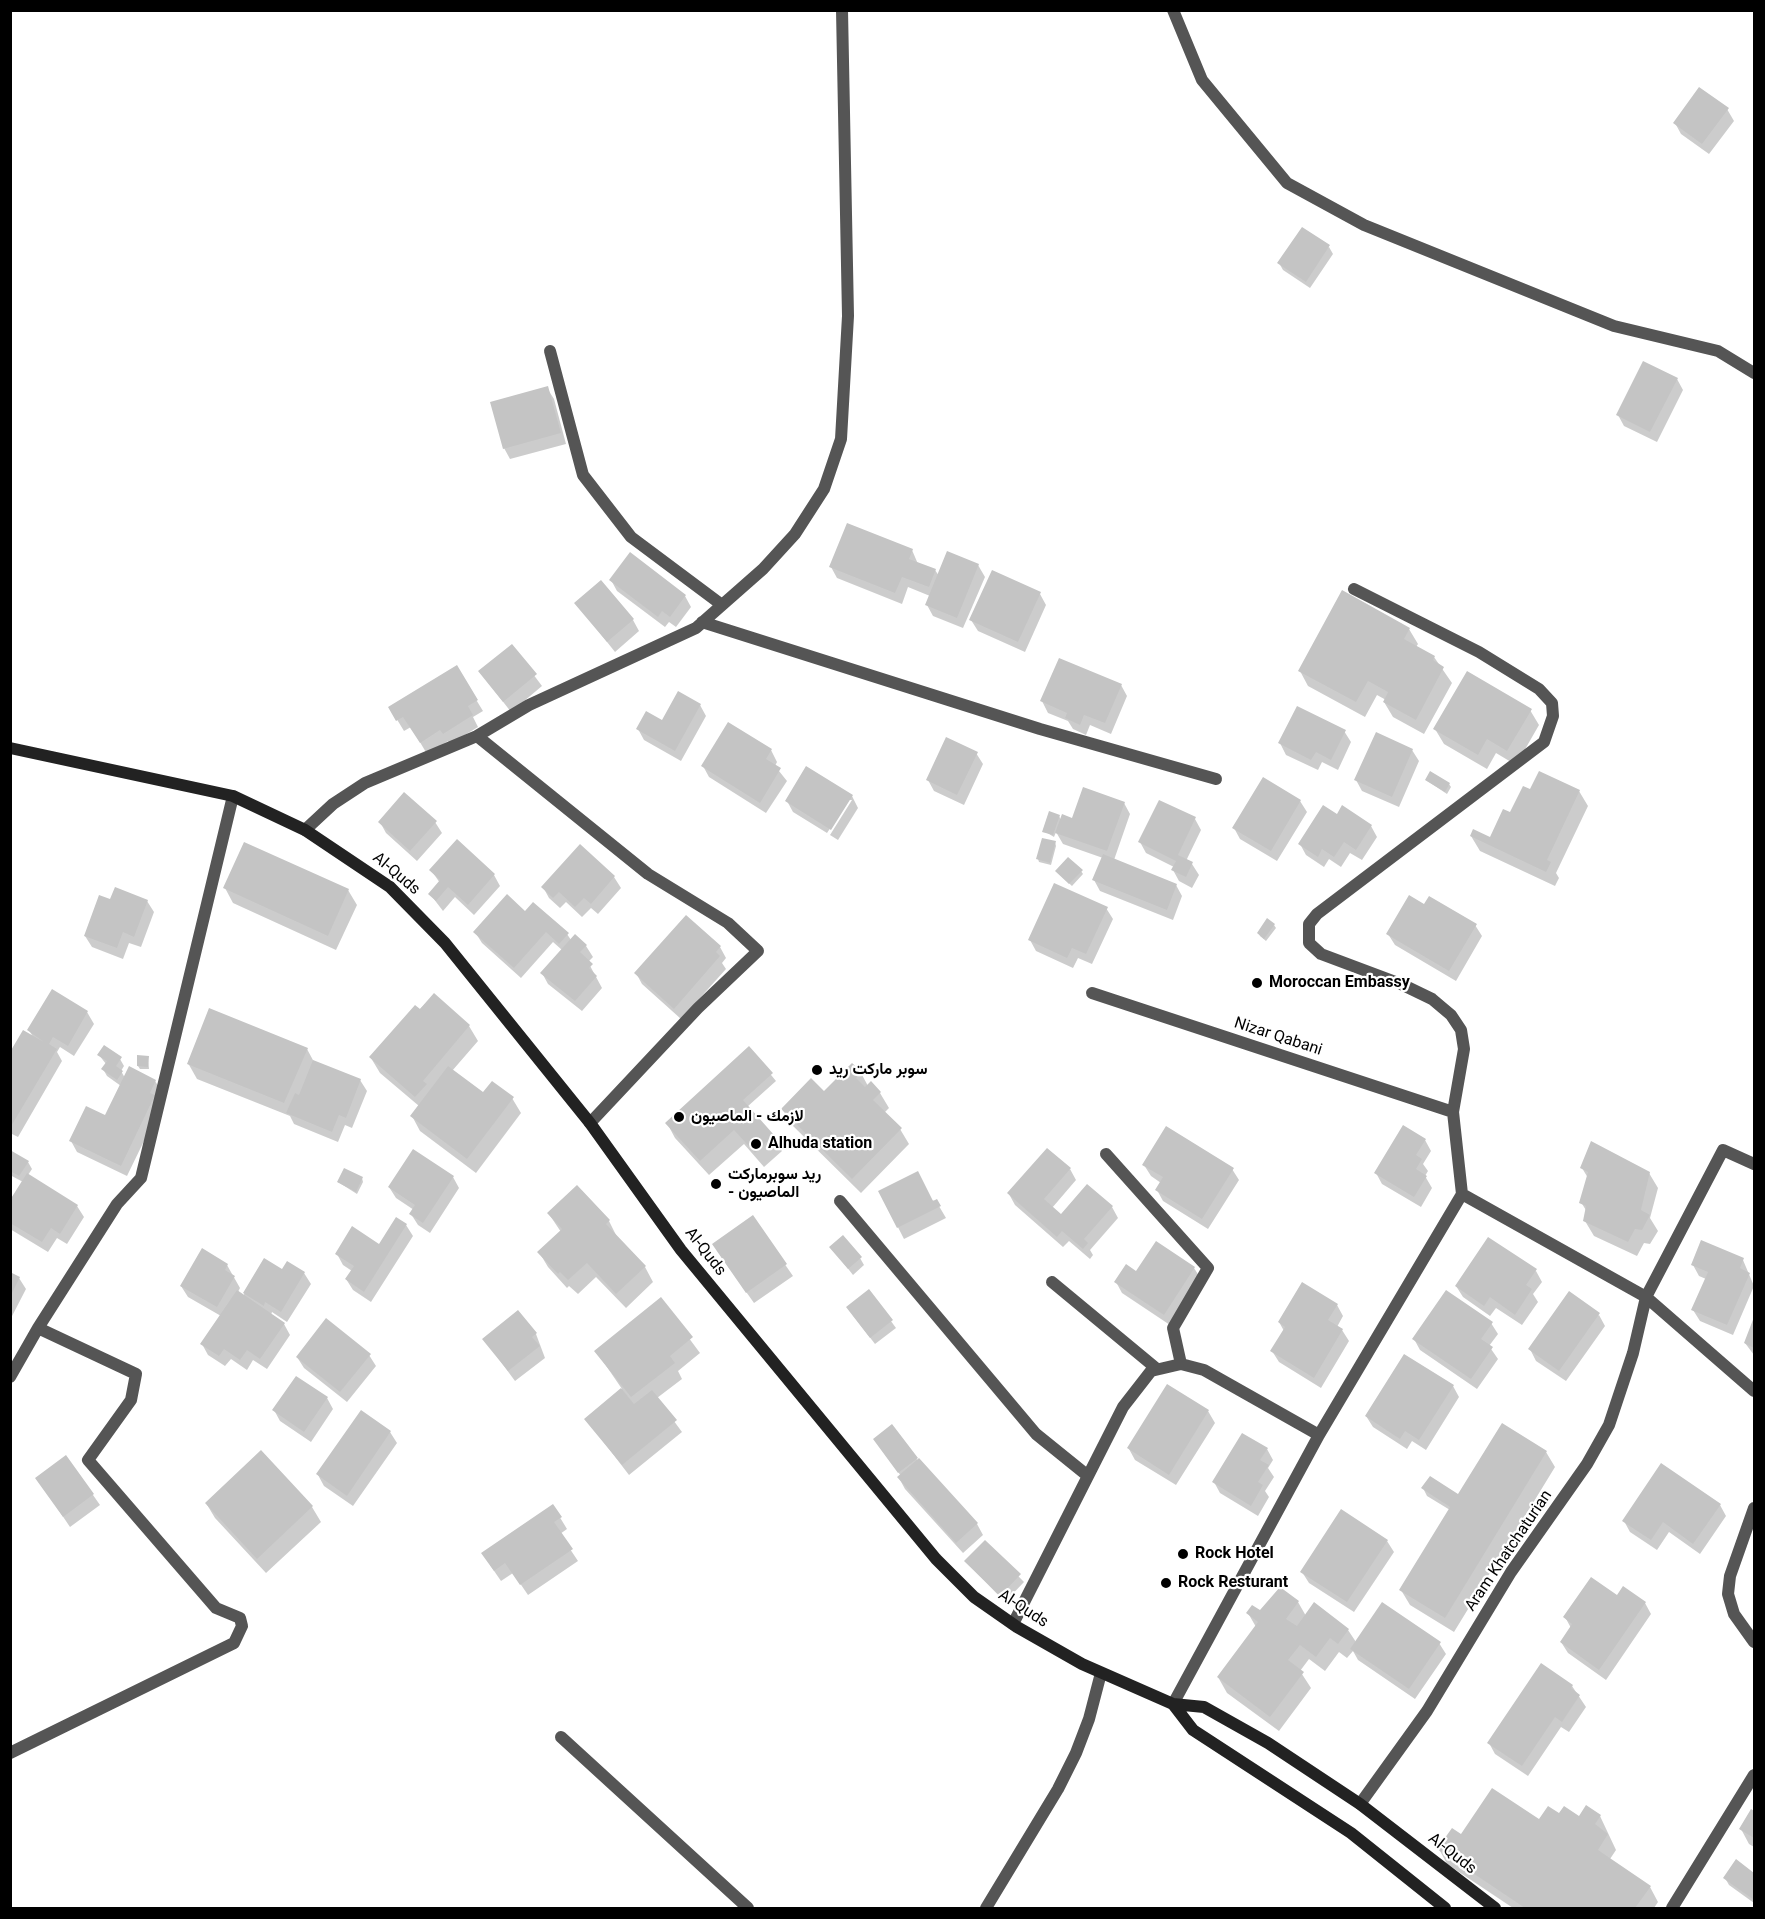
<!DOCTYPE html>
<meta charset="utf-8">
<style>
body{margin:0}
#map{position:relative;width:1765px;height:1919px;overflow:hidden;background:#fff;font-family:Roboto,sans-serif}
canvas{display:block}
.frame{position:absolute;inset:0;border:12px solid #000;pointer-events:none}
</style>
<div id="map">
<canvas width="1765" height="1919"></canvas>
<div class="frame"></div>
</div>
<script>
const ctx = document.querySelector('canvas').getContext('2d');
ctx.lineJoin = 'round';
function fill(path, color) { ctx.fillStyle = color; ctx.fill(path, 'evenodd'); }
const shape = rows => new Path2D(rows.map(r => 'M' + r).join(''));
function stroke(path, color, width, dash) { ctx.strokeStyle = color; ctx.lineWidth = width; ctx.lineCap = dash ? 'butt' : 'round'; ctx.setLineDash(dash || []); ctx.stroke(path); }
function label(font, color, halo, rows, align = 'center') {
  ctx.font = font + ' Roboto,Vazirmatn,sans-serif'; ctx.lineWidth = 4.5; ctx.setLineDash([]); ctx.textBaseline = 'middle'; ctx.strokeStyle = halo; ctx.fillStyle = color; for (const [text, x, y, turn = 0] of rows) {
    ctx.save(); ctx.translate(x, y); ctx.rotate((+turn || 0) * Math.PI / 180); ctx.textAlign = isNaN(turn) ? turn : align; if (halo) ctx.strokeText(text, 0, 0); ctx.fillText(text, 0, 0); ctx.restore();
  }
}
const shadow = shape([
 [1727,109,1734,121,1709,154,1681,134,1675,123],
 [1329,247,1333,254,1310,288,1283,270,1279,263],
 [1677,379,1683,390,1657,442,1624,426,1618,415],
 [547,388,554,399,566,444,510,459,504,448],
 [912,550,918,564,935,570,939,576,978,565,985,577,963,628,933,616,927,605,930,596,908,587,902,604,837,578,831,567],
 [611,580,685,596,691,607,676,627,669,622,665,627,617,591],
 [1040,594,1046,605,1025,652,978,631,971,620],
 [576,603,633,620,639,631,615,652],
 [1409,629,1418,644,1416,647,1434,657,1452,683,1424,734,1393,717,1384,702,1386,700,1377,695,1365,717,1308,686,1300,671],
 [512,646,542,686,511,712,480,672],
 [456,667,483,711,473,717,478,727,450,744,448,741,427,754,411,727,404,731,390,708],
 [1121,685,1127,696,1111,734,1090,725,1086,735,1073,729,1068,721,1048,713,1042,701],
 [700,705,706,716,681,761,644,740,638,729,663,722],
 [1530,710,1539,725,1516,765,1496,753,1487,769,1444,744,1435,729],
 [1344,731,1351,742,1338,770,1322,762,1318,770,1286,755,1280,743],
 [771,750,777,762,775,766,787,781,766,813,709,777,703,766],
 [1412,750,1419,761,1399,807,1362,791,1356,780],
 [976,753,983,764,964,805,934,791,928,780],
 [1426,780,1449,784,1451,787,1447,794],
 [1531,791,1579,791,1588,806,1556,873,1559,878,1555,886,1480,851,1471,836,1491,839],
 [852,796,858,808,838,840,830,835,852,800,849,800,827,833,793,812,787,801],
 [1300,801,1307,812,1277,861,1240,839,1234,828],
 [1124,803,1130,814,1114,860,1176,885,1182,896,1173,920,1100,891,1094,880,1103,858,1063,844,1056,832,1054,837,1044,831,1059,816,1061,820,1072,820],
 [1337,816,1371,826,1377,837,1362,860,1350,853,1341,867,1329,859,1324,867,1306,855,1300,844],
 [1195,819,1201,830,1186,861,1192,864,1199,875,1192,888,1179,881,1173,870,1174,867,1146,853,1140,842],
 [380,822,435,822,442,833,417,861,386,833],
 [1055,842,1056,846,1051,865,1039,862,1038,859],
 [580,846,614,877,621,888,598,914,591,908,582,917,566,902,560,908,549,898,543,887],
 [431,870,494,875,500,886,474,915,455,897,443,911,430,894,440,883],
 [1081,871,1083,874,1072,886,1057,872],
 [225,888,348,890,357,905,336,950,233,903],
 [111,901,147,901,154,912,141,947,129,943,123,959,92,947,85,936],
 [1106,908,1113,919,1092,964,1078,958,1073,968,1036,951,1030,940],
 [526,913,567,934,571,940,575,936,586,946,593,957,588,962,602,988,582,1011,548,984,542,973,562,950,553,942,521,978,482,943,475,932],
 [686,917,720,947,726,958,722,963,726,969,681,1019,642,984,636,973],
 [1274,925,1276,928,1266,941,1260,936,1259,933],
 [1475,925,1482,936,1456,981,1395,945,1388,934],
 [53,991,87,1012,94,1024,74,1056,60,1047,57,1052,62,1061,18,1137,10,1133,10,1055,33,1037,29,1030],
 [434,995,469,1026,478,1041,452,1071,484,1095,512,1098,521,1113,476,1173,420,1131,412,1116,419,1106,380,1073,371,1058],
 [749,1048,776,1081,747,1107,773,1136,782,1151,764,1167,744,1144,709,1175,675,1138,667,1123],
 [307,1049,314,1062,360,1080,367,1091,352,1128,345,1125,338,1142,294,1124,290,1116,197,1079,188,1063],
 [99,1055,120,1059,124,1066,121,1071,125,1078,155,1081,162,1092,160,1108,127,1176,77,1152,71,1141,106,1117,121,1086,107,1076,103,1069,106,1064],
 [148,1058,149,1069,140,1069,138,1066],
 [861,1073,868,1086,880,1093,889,1108,884,1113,900,1129,909,1144,861,1193,791,1124,783,1109,824,1093],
 [1425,1140,1431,1151,1423,1164,1428,1171,1425,1176,1432,1188,1421,1207,1382,1184,1376,1173],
 [10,1152,28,1162,32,1169,28,1175,77,1206,84,1217,67,1244,57,1238,48,1252,10,1229,10,1203,23,1182,10,1175],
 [1144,1165,1232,1169,1239,1180,1208,1229,1163,1201,1157,1190,1161,1183,1151,1176],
 [1582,1168,1649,1173,1658,1188,1650,1218,1658,1231,1650,1244,1644,1243,1637,1256,1594,1236,1585,1221,1587,1212,1581,1202,1588,1178],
 [1070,1169,1076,1180,1052,1208,1061,1216,1112,1207,1118,1218,1090,1250,1093,1255,1090,1259,1069,1241,1063,1247,1015,1205,1009,1194],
 [453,1177,459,1188,430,1233,418,1225,411,1214,414,1210,396,1198,389,1187],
 [362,1178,363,1182,357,1194,338,1182],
 [880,1192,936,1201,946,1218,904,1239],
 [549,1214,609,1221,617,1237,645,1267,653,1282,626,1308,596,1277,578,1294,569,1286,567,1288,548,1267,539,1252,561,1232],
 [752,1217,793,1276,754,1303,720,1255],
 [406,1225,413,1236,371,1302,353,1290,346,1279,352,1271,343,1265,337,1254,380,1246],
 [1157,1243,1194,1268,1201,1279,1170,1325,1122,1293,1116,1282,1137,1273],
 [831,1247,860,1258,864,1265,853,1275],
 [265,1260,282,1271,304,1273,311,1284,287,1322,272,1312,271,1315,284,1324,290,1335,267,1369,253,1360,247,1370,231,1359,225,1366,208,1355,202,1344,221,1316,188,1297,181,1286,227,1265,240,1288,238,1292,243,1296],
 [1743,1260,1754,1286,1733,1335,1700,1321,1693,1310,1706,1279,1699,1276,1693,1265],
 [1536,1271,1542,1282,1533,1294,1538,1302,1522,1325,1496,1308,1490,1316,1463,1297,1456,1286],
 [10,1274,19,1278,26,1289,10,1320],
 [869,1291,896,1328,875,1344,852,1314],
 [660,1299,700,1353,678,1371,682,1379,657,1398,682,1432,629,1475,586,1419,622,1389,596,1351],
 [1337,1305,1343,1316,1337,1327,1342,1330,1349,1341,1321,1388,1279,1362,1272,1351,1284,1331,1279,1322],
 [518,1312,536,1334,545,1358,515,1381,484,1339],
 [1599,1315,1605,1326,1566,1381,1536,1361,1530,1349],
 [1754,1321,1754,1355,1745,1343],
 [1491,1323,1498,1334,1489,1346,1498,1359,1477,1389,1420,1350,1414,1339],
 [369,1355,376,1366,347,1402,304,1368,297,1357],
 [1167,1386,1208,1411,1215,1423,1176,1485,1135,1460,1129,1449],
 [1453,1386,1459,1397,1426,1450,1412,1441,1407,1449,1373,1427,1366,1416],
 [327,1398,333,1409,311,1442,280,1421,274,1410],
 [362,1412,390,1432,397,1443,353,1506,324,1486,318,1475],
 [1502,1425,1546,1452,1555,1467,1454,1632,1410,1605,1401,1590,1450,1510,1427,1496,1423,1488,1458,1497],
 [892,1426,918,1461,977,1524,983,1535,963,1553,905,1489,899,1478,901,1476,875,1440],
 [1267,1449,1273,1460,1268,1468,1274,1477,1265,1491,1269,1497,1258,1516,1220,1493,1214,1482],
 [37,1478,93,1495,100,1505,70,1527],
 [206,1503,312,1507,321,1522,266,1573,215,1518],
 [1720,1505,1726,1516,1700,1554,1669,1532,1657,1550,1630,1532,1624,1521],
 [553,1506,567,1529,560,1534,578,1561,528,1595,513,1573,501,1581,490,1565],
 [1387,1541,1394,1552,1354,1612,1309,1583,1302,1572],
 [985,1542,1024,1582,1005,1602,966,1562],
 [1280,1589,1298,1602,1306,1616,1348,1630,1356,1642,1439,1643,1446,1654,1415,1699,1358,1660,1353,1651,1347,1658,1339,1652,1325,1671,1309,1659,1300,1671,1311,1688,1279,1731,1227,1693,1218,1677,1256,1627,1248,1613,1260,1612],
 [1617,1597,1645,1603,1651,1614,1606,1680,1568,1653,1561,1642,1571,1628,1565,1617],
 [1572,1686,1586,1707,1569,1732,1561,1727,1528,1776,1495,1754,1489,1743],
 [1751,1811,1754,1813,1754,1853,1754,1847,1749,1844,1741,1829],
 [1559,1815,1580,1818,1600,1816,1616,1850,1610,1859,1650,1887,1658,1902,1654,1908,1513,1908,1447,1864,1439,1849,1461,1836,1540,1822],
 [1736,1862,1754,1874,1754,1903,1729,1885,1725,1878]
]);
const building = shape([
 [1699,87,1729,108,1702,144,1673,123],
 [1302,227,1330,245,1306,282,1277,263],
 [1643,361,1678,378,1650,432,1616,415],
 [548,386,561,433,503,449,490,402],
 [847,523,913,549,909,559,936,569,929,587,902,577,895,593,829,567],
 [947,551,979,564,957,618,925,605],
 [630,552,686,595,670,617,662,611,658,617,609,580],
 [992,570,1041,592,1018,642,969,620],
 [601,580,634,619,607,642,574,603],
 [1342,590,1410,628,1404,639,1435,656,1433,660,1444,667,1416,720,1383,702,1388,692,1368,681,1356,702,1298,671],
 [512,644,537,674,503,702,478,671],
 [1059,658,1122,684,1105,723,1084,715,1080,725,1065,718,1067,713,1040,701],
 [457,665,478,700,468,706,473,715,443,734,440,730,420,743,403,717,396,721,388,707],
 [1467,671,1532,709,1507,751,1487,739,1478,755,1433,729],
 [678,691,701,704,675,751,636,729,646,711,662,720],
 [1297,706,1346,730,1331,760,1316,752,1311,760,1278,743],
 [728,722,772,749,766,759,781,768,760,803,701,766],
 [1376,732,1413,749,1392,797,1354,780],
 [946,737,978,752,957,795,926,780],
 [806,766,853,795,831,830,785,801],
 [1430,771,1450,783,1445,792,1425,780],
 [1539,771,1580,790,1547,860,1551,862,1546,872,1470,836,1473,829,1490,837,1503,809,1510,812,1523,786,1530,789],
 [1263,777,1301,800,1271,851,1232,828],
 [1083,787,1125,802,1107,851,1055,833,1062,814,1072,818],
 [404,792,437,821,410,851,378,822],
 [1159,800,1196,817,1178,855,1193,862,1186,877,1171,870,1176,861,1138,842],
 [1323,805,1337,814,1342,805,1372,825,1356,850,1344,842,1334,857,1322,849,1318,857,1298,844],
 [1049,811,1060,815,1053,835,1042,832],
 [1042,838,1056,841,1050,863,1036,859],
 [457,839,495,874,468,905,448,887,436,901,428,894,440,880,429,870],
 [244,842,349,889,328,936,223,888],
 [580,844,615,876,591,904,584,898,575,907,559,892,553,898,541,887],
 [1103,854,1177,884,1167,910,1092,880],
 [1068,857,1083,870,1069,884,1055,871],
 [1054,883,1108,907,1086,954,1072,948,1067,958,1028,940],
 [115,887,148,900,134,937,123,932,117,948,84,936,99,895,110,899],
 [507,894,525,911,533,902,569,933,559,944,546,932,514,968,473,932],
 [1409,895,1424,904,1429,896,1477,924,1449,971,1386,934],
 [686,915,721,946,716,952,720,956,674,1009,634,973],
 [1267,918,1275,924,1264,939,1257,933],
 [575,934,587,945,580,952,593,964,589,968,597,976,575,1001,540,973],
 [52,989,88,1011,68,1046,53,1037,49,1044,57,1049,10,1128,10,1052,23,1030,44,1042,27,1030],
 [434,993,470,1025,423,1081,427,1084,415,1097,369,1057,415,1005,420,1009],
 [209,1008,308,1048,284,1103,187,1064],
 [104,1045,122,1057,116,1066,123,1071,117,1080,101,1069,107,1061,97,1055],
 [749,1046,773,1073,743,1100,774,1135,755,1153,734,1130,700,1161,665,1123],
 [137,1055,149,1056,148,1067,137,1066],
 [313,1060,361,1079,346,1118,339,1115,332,1132,286,1113,295,1093,299,1095],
 [852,1063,862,1072,856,1078,865,1087,871,1081,881,1092,873,1100,902,1128,852,1179,781,1109,811,1078,824,1091],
 [129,1066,156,1080,150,1093,155,1095,121,1166,69,1141,86,1106,105,1115],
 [448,1066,483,1092,492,1081,514,1097,467,1159,410,1116],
 [1403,1125,1426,1139,1416,1155,1422,1159,1416,1169,1427,1176,1414,1197,1374,1173],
 [1166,1126,1234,1168,1202,1219,1155,1190,1163,1177,1142,1165],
 [1591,1141,1650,1172,1641,1210,1650,1215,1642,1230,1635,1229,1628,1242,1583,1221,1586,1206,1579,1203,1588,1172,1580,1168],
 [1047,1148,1071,1168,1044,1199,1061,1214,1087,1184,1113,1206,1084,1239,1088,1243,1083,1249,1062,1231,1057,1237,1007,1193],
 [413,1149,454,1176,423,1223,409,1214,415,1205,388,1187],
 [10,1150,29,1161,19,1176,10,1171],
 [344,1168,363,1177,356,1192,337,1182],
 [918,1171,933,1201,937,1199,941,1206,897,1228,878,1191],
 [27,1173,78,1205,60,1234,51,1228,42,1242,10,1223,10,1200],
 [577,1185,610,1220,606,1224,646,1266,616,1294,587,1263,568,1280,560,1272,558,1274,537,1252,562,1229,547,1213],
 [753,1215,787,1264,746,1293,712,1244],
 [396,1217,407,1224,364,1292,345,1279,354,1266,335,1254,352,1226,379,1244],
 [843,1235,862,1257,848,1269,829,1247],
 [1488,1237,1537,1269,1526,1285,1532,1289,1515,1315,1490,1297,1484,1306,1455,1286],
 [1701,1240,1744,1258,1740,1268,1750,1273,1727,1325,1691,1310,1708,1272,1691,1265],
 [1156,1241,1195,1267,1164,1315,1114,1282,1126,1264,1136,1271],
 [202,1248,228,1264,225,1270,235,1276,217,1307,180,1286],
 [264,1258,282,1269,287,1261,305,1272,281,1312,265,1302,264,1306,243,1293],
 [10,1272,20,1277,10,1297],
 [1302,1282,1338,1304,1328,1320,1343,1329,1314,1378,1270,1351,1285,1327,1278,1322],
 [869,1289,893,1320,870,1338,846,1307],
 [237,1290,285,1323,260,1359,247,1350,240,1360,224,1349,219,1356,200,1344],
 [1446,1290,1493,1322,1481,1339,1493,1347,1471,1379,1412,1339],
 [1569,1291,1600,1313,1559,1371,1528,1349],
 [661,1297,693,1337,670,1356,675,1363,631,1397,594,1351],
 [518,1310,537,1333,532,1337,540,1346,508,1371,482,1339],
 [1754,1317,1754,1348,1744,1343],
 [326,1318,371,1354,340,1392,296,1357],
 [1404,1354,1454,1385,1419,1440,1405,1431,1400,1439,1365,1416],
 [296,1376,328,1397,304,1432,272,1410],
 [1167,1384,1209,1410,1169,1475,1127,1448],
 [621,1388,634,1404,652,1390,677,1420,622,1465,584,1419],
 [361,1410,391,1431,347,1496,316,1474],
 [1502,1423,1547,1451,1445,1618,1399,1590,1450,1507,1421,1488,1430,1476,1458,1494],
 [892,1424,918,1458,898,1473,873,1439],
 [1242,1433,1268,1448,1260,1460,1269,1465,1258,1482,1263,1485,1251,1506,1212,1482],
 [261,1450,313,1506,257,1559,205,1503],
 [66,1455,94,1494,63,1517,35,1478],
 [919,1458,978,1523,956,1543,897,1477],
 [1661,1463,1721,1504,1693,1544,1663,1522,1651,1540,1622,1521],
 [553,1504,562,1517,554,1522,573,1549,520,1585,505,1563,494,1571,481,1553],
 [1341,1509,1388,1540,1347,1602,1300,1572],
 [985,1540,1021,1574,1000,1596,964,1561],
 [1591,1577,1617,1595,1623,1586,1646,1602,1599,1670,1560,1642,1572,1624,1563,1617],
 [1280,1587,1299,1601,1286,1619,1297,1626,1314,1602,1349,1629,1338,1644,1330,1638,1316,1657,1300,1645,1288,1660,1304,1672,1270,1717,1217,1677,1258,1622,1246,1613,1252,1605,1260,1610],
 [1382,1602,1441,1642,1409,1689,1350,1649],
 [1541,1663,1573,1685,1571,1688,1580,1695,1562,1722,1555,1717,1522,1766,1487,1743],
 [1492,1788,1539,1819,1548,1806,1559,1813,1564,1806,1579,1816,1586,1805,1601,1815,1595,1824,1608,1834,1598,1850,1651,1886,1635,1908,1525,1908,1437,1849,1452,1828,1461,1834],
 [1751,1809,1754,1811,1754,1838,1739,1829],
 [1736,1859,1754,1873,1754,1900,1723,1878]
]);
const street = shape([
 [1173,10,1202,80,1287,183,1364,225,1614,326,1718,351,1754,373],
 [550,351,583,475,631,537,722,605],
 [1354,589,1479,652,1539,689,1552,703,1553,716,1544,742,1317,914,1309,924,1309,943,1321,954,1401,984,1432,999,1451,1015,1461,1030,1464,1049,1453,1112,1462,1194,1646,1297,1633,1353,1609,1425,1587,1464,1511,1572,1427,1711,1360,1804],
 [702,622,1040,729,1216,779],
 [477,736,648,874,728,923,758,951,698,1008,590,1123],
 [305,830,333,804,365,783,477,736,529,705,696,628,763,569,795,534,824,489,841,439,848,316,842,10],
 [1092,993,1453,1112],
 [1106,1154,1208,1268,1173,1328,1181,1364],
 [1754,1164,1723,1150,1646,1297,1754,1391],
 [840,1201,1036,1434,1088,1476],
 [1052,1282,1157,1369],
 [10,1377,38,1328,117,1204,141,1178,233,796],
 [1754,1508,1730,1576,1728,1594,1734,1614,1754,1642],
 [1013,1624,1123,1407,1151,1371,1181,1364,1204,1370,1319,1435],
 [1173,1704,1319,1435,1462,1194],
 [561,1737,748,1908],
 [10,1753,234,1643,242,1626,240,1618,216,1608,88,1460,131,1400,136,1374,38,1328],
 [986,1908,1058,1789,1076,1753,1089,1719,1101,1673],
 [1672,1908,1754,1775]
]);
const secondary = shape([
 [10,748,233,796,305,830,390,887,445,943,590,1123,681,1250,936,1559,974,1597,1017,1627,1082,1664,1173,1704,1204,1707,1268,1743,1360,1804,1495,1908],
 [1173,1704,1193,1730,1351,1833,1445,1908]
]);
const markers = [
 [1257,983,6,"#000"],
 [817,1070,6,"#000"],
 [679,1117,6,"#000"],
 [756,1144,6,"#000"],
 [716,1184,6,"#000"],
 [1183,1554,6,"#000"],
 [1166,1583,6,"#000"]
];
const streetNames = [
 ["Al-Quds",396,874,40],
 ["Nizar Qabani",1278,1037,18],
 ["Al-Quds",705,1252,52],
 ["Aram Khatchaturian",1509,1551,-56],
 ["Al-Quds",1023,1609,33],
 ["Al-Quds",1452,1854,38]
];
const poiNames = [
 ["Moroccan Embassy",1269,983],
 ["سوبر ماركت ريد",829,1070],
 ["لازمك - الماصيون",691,1117],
 ["Alhuda station",768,1144],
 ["ريد سوبرماركت",728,1175],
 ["- الماصيون",728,1193],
 ["Rock Hotel",1195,1554],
 ["Rock Resturant",1178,1583]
];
fill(shadow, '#0003');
fill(building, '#c4c4c4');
stroke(street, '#555', 12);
stroke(secondary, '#222', 12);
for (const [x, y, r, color] of markers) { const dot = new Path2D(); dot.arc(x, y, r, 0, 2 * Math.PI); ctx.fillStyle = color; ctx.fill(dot); stroke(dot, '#fff', 2); }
label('16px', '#000', '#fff', streetNames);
label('bold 16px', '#000', '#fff', poiNames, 'left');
</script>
